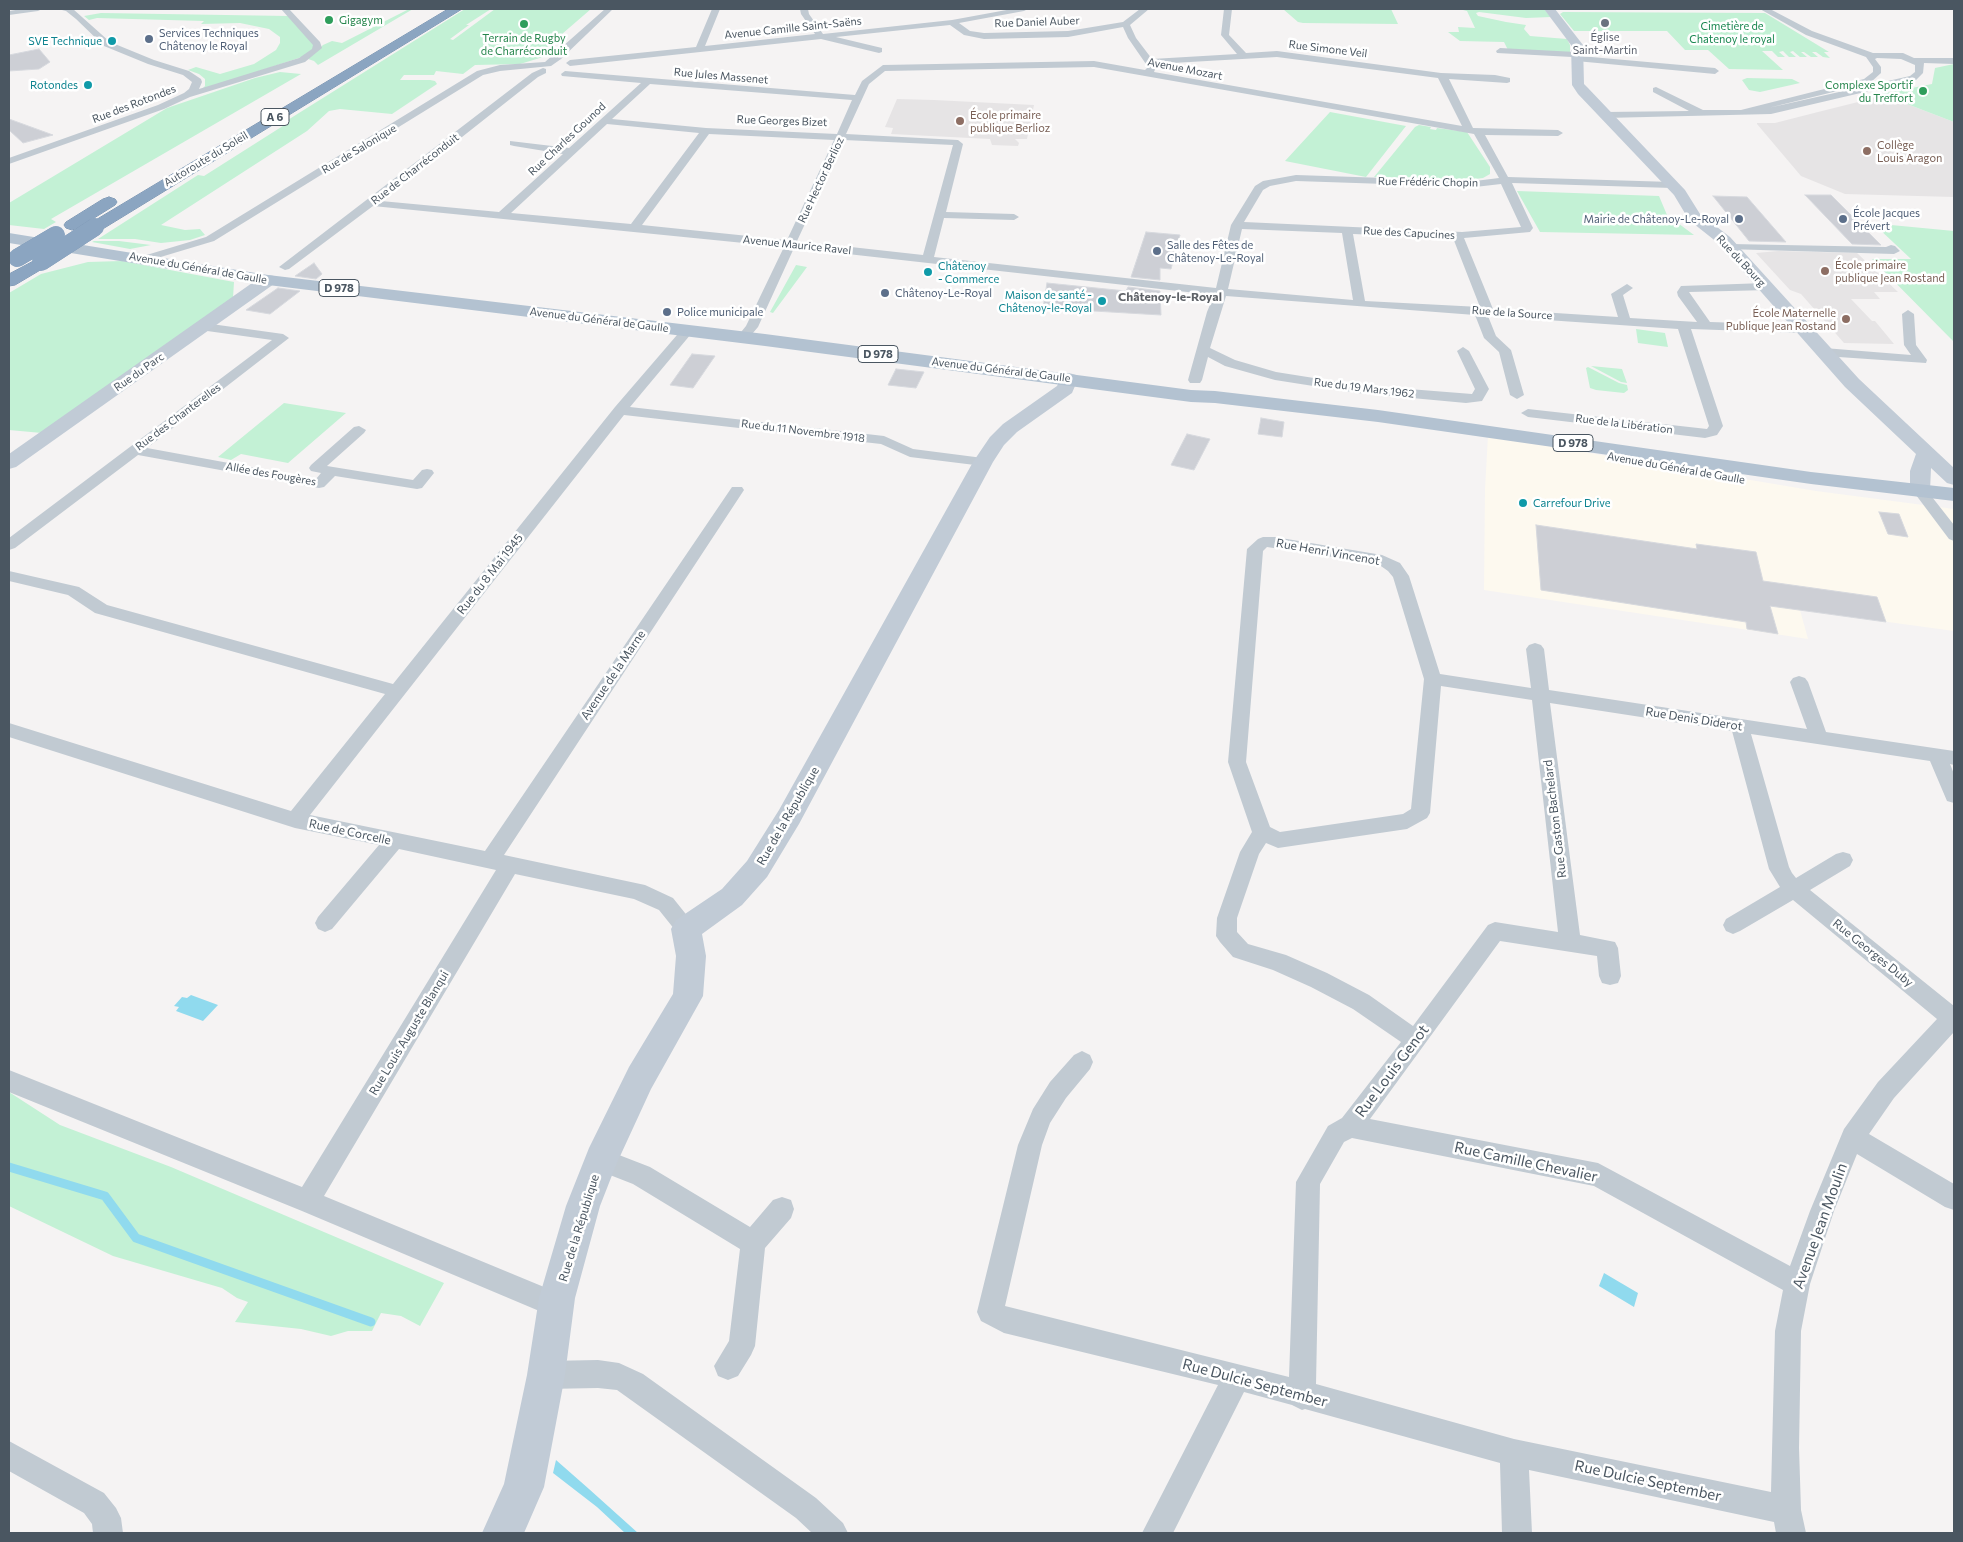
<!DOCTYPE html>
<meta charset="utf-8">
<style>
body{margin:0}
#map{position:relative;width:1963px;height:1542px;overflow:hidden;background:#f5f3f3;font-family:Commissioner,sans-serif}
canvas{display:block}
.frame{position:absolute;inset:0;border:10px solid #4a5661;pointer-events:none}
</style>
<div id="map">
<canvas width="1963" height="1542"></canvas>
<div class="frame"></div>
</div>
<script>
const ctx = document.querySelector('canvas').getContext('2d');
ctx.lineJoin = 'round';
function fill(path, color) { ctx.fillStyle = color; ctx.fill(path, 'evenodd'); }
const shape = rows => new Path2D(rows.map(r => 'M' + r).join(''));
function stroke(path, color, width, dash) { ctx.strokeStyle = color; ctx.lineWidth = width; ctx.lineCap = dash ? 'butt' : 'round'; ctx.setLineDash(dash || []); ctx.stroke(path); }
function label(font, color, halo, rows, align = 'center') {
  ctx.font = font + ' Commissioner,sans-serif'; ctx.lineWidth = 5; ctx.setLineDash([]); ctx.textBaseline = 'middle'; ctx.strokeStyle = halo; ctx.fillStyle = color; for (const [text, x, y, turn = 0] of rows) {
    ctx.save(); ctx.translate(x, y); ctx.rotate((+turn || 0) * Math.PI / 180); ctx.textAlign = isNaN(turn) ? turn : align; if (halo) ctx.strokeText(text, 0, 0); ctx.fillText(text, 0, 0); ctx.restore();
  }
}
const commercial = shape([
 [1488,436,1816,491,1954,509,1954,631,1800,610,1808,639,1484,590,1485,489]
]);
const education = shape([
 [1881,94,1954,122,1954,197,1845,194,1801,176,1757,124,1757,123,1775,123,1818,112,1866,100],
 [897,99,934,100,1034,105,1027,139,1015,139,1019,143,1018,146,992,145,990,139,891,134,893,128,885,127],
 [1778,251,1857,253,1898,292,1874,292,1880,299,1851,299,1872,321,1875,321,1894,344,1844,343,1801,294,1790,290,1756,253]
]);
const green = shape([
 [409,9,413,9,318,65,314,61,308,59,323,45,332,41,342,43],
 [465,9,491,9,466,25,469,25,450,39,453,40,495,9,591,9,540,53,546,53,543,57,520,64,475,65,463,74,436,71,434,75,404,75,400,80,430,80,435,81,437,84,392,114,340,109,329,111,307,131,161,225,185,230,200,229,205,235,190,240,161,243,135,239,98,239,198,175,204,176,286,124,283,123],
 [1283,9,1391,9,1398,24,1303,23,1298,22],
 [1459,9,1544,9,1551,17,1526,18,1479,12,1476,13,1478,16,1506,22,1526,25,1524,29,1530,36,1567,39,1570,45,1570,53,1508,50,1504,42,1460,41,1448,32,1459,32,1458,27,1475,28,1467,11],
 [1563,12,1765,13,1829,52,1824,52,1830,58,1823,57,1816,52,1812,52,1818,57,1811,57,1804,52,1801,52,1807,57,1800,57,1793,51,1790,52,1796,57,1789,57,1783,51,1779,52,1785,57,1778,57,1772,51,1762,51,1783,70,1729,69,1708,50,1685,50,1667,31,1574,31,1560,14],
 [101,13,288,16,313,42,314,48,305,56,201,90,205,86,205,79,199,74,188,70,196,67,220,74,254,64,276,50,280,43,280,37,269,29,240,23,201,24,204,21,97,18,89,20,84,16],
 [1954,64,1954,122,1881,94,1932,84,1935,68],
 [280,72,301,74,51,219,56,222,44,229,9,225,9,203,167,108,255,78],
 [1747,78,1792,79,1800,83,1760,92,1749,90,1742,80],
 [1330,112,1406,126,1366,177,1285,161],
 [1419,125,1431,127,1430,129,1436,130,1437,128,1467,132,1490,167,1490,174,1483,178,1467,180,1374,177,1415,127],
 [1517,191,1659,196,1667,215,1694,235,1540,232],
 [1891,225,1954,231,1954,342,1872,259,1911,259,1877,227],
 [94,241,119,241,151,245,130,249,92,242],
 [122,261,234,282,233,298,42,433,9,430,9,293,41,274,88,262],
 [796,265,807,267,773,313,770,312],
 [1636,329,1665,333,1668,347,1638,343],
 [1591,366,1622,369,1627,383,1621,382],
 [1588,367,1619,383,1627,385,1628,390,1624,393,1596,390,1590,388,1586,368],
 [284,403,346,413,288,463,241,454,231,460,218,457],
 [9,1092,60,1125,171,1167,444,1283,420,1326,401,1316,381,1313,372,1331,348,1331,331,1336,301,1329,235,1322,248,1302,237,1298,222,1288,113,1256,9,1206]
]);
const water = shape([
 [191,995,218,1005,203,1021,176,1011,179,1007,174,1006,182,997,187,998],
 [1604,1273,1638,1293,1634,1307,1599,1286],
 [556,1460,589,1489,638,1533,625,1533,597,1507,553,1473]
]);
const stream = shape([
 [9,1167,105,1196,136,1238,371,1322]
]);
const building = shape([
 [39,49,50,62,39,69,9,71,9,55,39,49],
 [9,119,53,135,23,143,9,130,9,119],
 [1805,195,1831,195,1881,245,1852,244,1805,195],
 [1713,196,1747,197,1786,242,1749,241,1713,196],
 [1146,232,1180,235,1171,269,1160,268,1160,280,1131,277,1146,232],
 [314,263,322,274,316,279,295,276,314,263],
 [1047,283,1126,291,1128,287,1160,291,1161,315,1043,308,1047,283],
 [278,288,300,291,270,314,246,310,278,288],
 [692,354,715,356,693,388,670,385,692,354],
 [896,369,924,372,916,388,888,385,896,369],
 [1261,418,1284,422,1282,437,1258,434,1261,418],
 [1187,434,1210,439,1194,470,1171,465,1187,434],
 [1879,512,1899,514,1908,537,1888,534,1879,512],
 [1536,525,1697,549,1696,544,1756,552,1763,581,1877,597,1886,622,1770,606,1778,634,1747,629,1746,622,1541,590,1536,525]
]);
const street = shape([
 [22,9,42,9,38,11,9,15,9,11,22,9],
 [58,9,73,9,110,42,154,60,189,71,201,79,202,82,199,89,299,58,312,49,313,45,281,9,289,9,320,42,322,48,305,62,190,97,164,109,9,164,9,158,158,105,184,93,189,89,192,82,183,75,148,64,104,46,76,19,66,11,58,9],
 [605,9,613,9,561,59,551,66,500,71,483,75,214,241,144,262,138,259,140,257,206,237,477,71,500,65,545,62,605,9],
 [712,9,720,9,705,46,815,34,801,14,800,9,808,9,809,14,823,34,952,20,1012,9,1028,9,1024,11,959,23,970,31,984,33,1068,31,1123,22,1140,9,1149,9,1130,25,1136,38,1152,59,1237,54,1221,35,1224,9,1232,9,1229,35,1246,53,1277,51,1441,73,1495,75,1510,78,1510,82,1507,83,1449,79,1473,128,1558,130,1563,133,1558,136,1485,135,1508,177,1672,182,1677,185,1672,188,1512,183,1533,228,1530,232,1464,238,1493,309,1618,317,1611,294,1627,284,1633,288,1623,295,1630,318,1697,322,1678,296,1677,292,1681,286,1765,283,1769,284,1771,287,1769,290,1689,292,1710,322,1804,325,1810,329,1804,333,1691,329,1723,426,1717,435,1705,438,1528,417,1521,413,1528,409,1707,429,1709,426,1678,329,1488,316,1496,336,1511,350,1524,395,1517,399,1510,395,1499,352,1484,338,1475,315,1226,296,1210,348,1235,360,1276,372,1358,385,1472,394,1475,389,1457,351,1463,347,1469,351,1489,389,1482,401,1466,403,1358,393,1275,380,1225,366,1208,357,1202,380,1200,383,1190,383,1188,380,1207,312,1214,295,794,248,758,327,747,340,743,341,737,337,746,326,784,247,373,206,289,269,285,270,279,267,532,73,543,68,546,69,546,73,538,77,381,201,499,212,563,154,514,146,510,145,510,141,569,148,641,83,562,76,561,74,565,71,855,95,862,81,883,65,1094,61,1145,70,1148,67,1128,38,1123,27,1068,37,984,39,964,35,950,25,836,37,882,48,882,52,879,53,821,39,570,66,566,63,570,60,696,47,712,9],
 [1277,57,1438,78,1462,126,1154,72,1156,67,1155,64,1277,57],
 [1094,67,1474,134,1499,178,1475,181,1296,175,1263,181,1255,186,1231,225,1216,288,934,257,944,218,1014,220,1019,217,1014,214,946,212,963,144,958,140,846,134,869,84,885,71,1094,67],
 [650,84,852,100,837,134,706,128,612,119,650,84],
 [607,124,699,133,631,224,511,213,607,124],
 [709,134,834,140,787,240,642,225,709,134],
 [844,140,953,145,923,255,797,241,844,140],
 [1296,181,1475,187,1501,184,1521,227,1462,232,1244,222,1263,190,1270,186,1296,181],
 [1242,229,1342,233,1353,300,1228,289,1242,229],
 [1353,234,1453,238,1480,307,1365,301,1353,234],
 [1760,9,1770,9,1812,31,1873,53,1903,53,1914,58,1954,58,1954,64,1924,63,1923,73,1916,80,1771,114,1605,118,1600,115,1605,112,1689,111,1653,92,1653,88,1656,87,1703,110,1741,110,1864,79,1873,72,1873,67,1866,57,1806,35,1760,9],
 [1877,58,1901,59,1915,65,1915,72,1910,76,1768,108,1870,83,1881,73,1881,67,1875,59,1877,58],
 [1500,48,1576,52,1580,56,1715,68,1719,71,1715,74,1576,61,1572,57,1497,53,1496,51,1500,48],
 [1731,244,1886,247,1891,245,1895,246,1900,251,1894,254,1727,249,1725,247,1731,244],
 [1908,310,1914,314,1916,345,1927,360,1926,363,1824,356,1818,352,1824,348,1911,355,1904,345,1902,314,1908,310],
 [204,323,283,334,289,338,147,448,316,479,321,473,311,471,309,468,311,465,354,427,359,426,366,430,364,433,327,466,413,480,422,470,427,469,432,470,434,473,422,488,417,489,335,476,324,487,319,488,138,455,15,548,9,550,9,538,272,340,200,330,198,327,204,323],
 [687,327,691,328,693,331,691,334,630,407,884,436,913,449,983,458,988,459,990,462,988,465,983,466,910,457,881,444,624,415,310,815,485,851,732,487,742,487,744,490,504,855,645,885,673,898,693,923,696,929,693,935,686,938,679,935,659,910,634,899,515,874,324,1196,544,1287,557,1285,566,1289,570,1298,566,1307,544,1313,302,1211,9,1092,9,1070,302,1187,496,870,399,849,332,929,325,932,318,929,315,923,318,917,379,845,295,828,9,737,9,723,291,811,385,694,95,613,68,595,9,581,9,571,79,587,107,605,393,684,615,407,683,328,687,327],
 [1920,487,1925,488,1954,525,1954,541,1949,539,1913,491,1915,488,1920,487],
 [1263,537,1275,537,1382,555,1400,563,1409,576,1440,674,1531,688,1526,649,1529,645,1535,643,1541,645,1544,649,1549,690,1807,729,1790,682,1793,678,1799,676,1805,678,1808,682,1826,732,1954,751,1954,765,1950,764,1954,774,1954,803,1947,801,1930,761,1751,734,1789,867,1792,873,1796,878,1836,854,1843,852,1850,854,1853,860,1850,866,1810,890,1954,1006,1954,1032,1894,1098,1869,1134,1954,1184,1954,1210,1945,1207,1857,1154,1834,1211,1810,1284,1801,1331,1799,1448,1801,1510,1806,1533,1776,1533,1774,1522,1529,1470,1532,1533,1502,1533,1500,1463,1305,1409,1302,1410,1292,1405,1244,1392,1173,1533,1142,1533,1218,1385,1004,1333,981,1321,977,1312,1018,1145,1033,1109,1050,1082,1074,1055,1082,1051,1090,1055,1093,1062,1090,1069,1066,1098,1050,1123,1042,1145,1005,1306,1289,1377,1296,1182,1328,1126,1342,1118,1401,1042,1353,1009,1311,987,1273,970,1233,957,1220,942,1216,936,1217,918,1240,852,1252,832,1228,762,1247,549,1258,539,1263,537],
 [1267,547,1378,564,1388,571,1393,577,1424,679,1411,809,1403,814,1280,832,1270,827,1246,762,1263,551,1267,547],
 [1441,686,1532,700,1558,932,1495,922,1488,925,1413,1026,1369,995,1327,973,1286,955,1248,944,1237,932,1237,918,1259,854,1266,843,1278,848,1407,829,1427,818,1430,813,1441,686],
 [1550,703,1732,731,1769,869,1780,887,1726,919,1723,925,1726,931,1733,934,1740,931,1793,900,1937,1019,1878,1082,1844,1129,1810,1211,1790,1266,1598,1163,1370,1119,1500,941,1597,956,1599,976,1602,983,1610,985,1618,983,1621,976,1618,948,1615,942,1580,935,1550,703],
 [1352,1138,1594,1186,1783,1290,1775,1331,1771,1492,1514,1439,1316,1384,1320,1184,1344,1142,1352,1138],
 [601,1148,650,1167,750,1227,773,1200,782,1197,791,1200,794,1209,791,1218,765,1248,755,1346,751,1355,738,1376,728,1380,718,1376,714,1366,729,1341,740,1249,633,1184,592,1168,589,1160,592,1152,601,1148],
 [598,1360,619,1363,643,1374,816,1498,843,1523,848,1533,812,1533,796,1518,617,1390,598,1388,546,1389,536,1385,532,1375,536,1365,546,1361,598,1360],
 [9,1441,104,1493,116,1508,121,1518,123,1533,93,1533,92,1524,84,1513,9,1471,9,1441]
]);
const secondary = shape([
 [1544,9,1555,9,1583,45,1584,84,1588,88,1685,190,1700,214,1730,237,1859,379,1954,468,1954,485,1947,483,1931,468,1930,491,1927,495,1920,497,1913,495,1910,491,1910,471,1916,454,1845,387,1718,243,1689,220,1674,195,1578,94,1572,85,1571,45,1544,9],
 [268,275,274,276,276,280,274,284,16,467,9,469,9,454,262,276,268,275],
 [1069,373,1076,375,1078,379,1072,393,1017,432,1004,445,993,462,799,824,767,877,742,905,702,934,706,956,703,996,651,1089,616,1165,600,1206,575,1298,565,1375,544,1487,524,1533,482,1533,504,1484,527,1375,539,1298,566,1206,589,1148,629,1067,673,994,676,956,671,929,676,920,722,889,747,861,779,810,973,462,990,437,1003,424,1057,386,1062,375,1069,373]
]);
const primary = shape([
 [9,233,268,275,765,334,1191,390,1215,391,1378,410,1811,472,1954,488,1954,501,1811,484,1378,422,1215,403,1191,402,765,346,268,285,9,243,9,233]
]);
const highway = shape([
 [448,9,462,9,101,230,95,232,89,230,87,227,89,224,448,9],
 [109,197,115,199,117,202,115,205,78,228,72,230,66,228,64,225,66,222,103,199,109,197],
 [41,257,47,258,49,262,47,266,15,285,9,286,9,274,41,257]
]);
const highwayBridge = shape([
 [17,258,56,235],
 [41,262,95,227]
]);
const markers = [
 [329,20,5,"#2e9e5b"],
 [1605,23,5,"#6b7280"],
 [524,24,5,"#2e9e5b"],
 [149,39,5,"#5c6f8a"],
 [112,41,5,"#0f9aa8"],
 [88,85,5,"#0f9aa8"],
 [1923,91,5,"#2e9e5b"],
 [960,121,5,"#8d6e63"],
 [1867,151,5,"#8d6e63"],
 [1739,219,5,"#5c6f8a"],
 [1843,219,5,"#5c6f8a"],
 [1157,251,5,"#5c6f8a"],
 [1825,271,5,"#8d6e63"],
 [928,272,5,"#0f9aa8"],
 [885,293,5,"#5c6f8a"],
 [1102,301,5,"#0f9aa8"],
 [667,312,5,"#5c6f8a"],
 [1846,319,5,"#8d6e63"],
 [1523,503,5,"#0f9aa8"]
];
const farLeisurenames = [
 ["Gigagym",339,20],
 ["Terrain de Rugby",524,38,"center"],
 ["de Charréconduit",524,51,"center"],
 ["Complexe Sportif",1913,85,"right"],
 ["du Treffort",1913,98,"right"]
];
const farStreetnames = [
 ["Rue Daniel Auber",1037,22,-2],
 ["Avenue Camille Saint-Saëns",793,28,-6],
 ["Rue Simone Veil",1328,49,7],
 ["Avenue Mozart",1185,69,11],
 ["Rue Jules Massenet",721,76,5],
 ["Rue des Rotondes",134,104,-21],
 ["Rue Georges Bizet",782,121,2],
 ["Rue Charles Gounod",567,139,-43],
 ["Rue de Salonique",359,149,-31],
 ["Autoroute du Soleil",206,159,-31],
 ["Rue de Charréconduit",415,169,-38],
 ["Rue Hector Berlioz",821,180,-65],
 ["Rue Frédéric Chopin",1428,182,1],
 ["Rue des Capucines",1409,233,3],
 ["Avenue Maurice Ravel",797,245,6],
 ["Rue du Bourg",1741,261,47],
 ["Avenue du Général de Gaulle",198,268,10],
 ["Rue de la Source",1512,313,4],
 ["Avenue du Général de Gaulle",599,320,7],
 ["Avenue du Général de Gaulle",1001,370,7],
 ["Rue du Parc",139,372,-35],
 ["Rue du 19 Mars 1962",1364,388,7],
 ["Rue des Chanterelles",178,417,-37],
 ["Rue de la Libération",1624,424,7],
 ["Rue du 11 Novembre 1918",803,431,7],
 ["Avenue du Général de Gaulle",1676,468,10],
 ["Allée des Fougères",271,474,10]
];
const farParknames = [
 ["Cimetière de",1732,26],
 ["Chatenoy le royal",1732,39]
];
const farServicenames = [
 ["Services Techniques",159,33],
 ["Châtenoy le Royal",159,46],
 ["École Jacques",1853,213],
 ["Prévert",1853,226],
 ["Mairie de Châtenoy-Le-Royal",1729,219,"right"],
 ["Salle des Fêtes de",1167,245],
 ["Châtenoy-Le-Royal",1167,258],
 ["Châtenoy-Le-Royal",895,293],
 ["Police municipale",677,312]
];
const farWorshipnames = [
 ["Église",1605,37],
 ["Saint-Martin",1605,50]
];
const farCulturenames = [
 ["SVE Technique",102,41],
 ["Rotondes",78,85],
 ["Châtenoy",938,266,"left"],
 ["- Commerce",938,279,"left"],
 ["Maison de santé -",1092,295],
 ["Châtenoy-le-Royal",1092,308],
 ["Carrefour Drive",1533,503,"left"]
];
const farEducationnames = [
 ["École primaire",970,115],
 ["publique Berlioz",970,128],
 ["Collège",1877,145],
 ["Louis Aragon",1877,158],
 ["École primaire",1835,265],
 ["publique Jean Rostand",1835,278],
 ["École Maternelle",1836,313,"right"],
 ["Publique Jean Rostand",1836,326,"right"]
];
const shields = [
 [275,117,28],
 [339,288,40],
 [878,354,40],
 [1573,443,40]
];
const shieldNames = [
 ["A 6",275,117],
 ["D 978",339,288],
 ["D 978",878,354],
 ["D 978",1573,443]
];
const farQuarternames = [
 ["Châtenoy-le-Royal",1170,297]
];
const streetNames = [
 ["Rue Henri Vincenot",1328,552,10],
 ["Rue du 8 Mai 1945",490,574,-52],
 ["Avenue de la Marne",613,675,-56],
 ["Rue Denis Diderot",1694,719,9],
 ["Rue de la République",788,816,-60],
 ["Rue Gaston Bachelard",1555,819,-97],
 ["Rue de Corcelle",350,832,12],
 ["Rue Georges Duby",1873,953,39],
 ["Rue Louis Auguste Blanqui",409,1033,-59],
 ["Rue de la République",579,1228,-73]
];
const nearStreetnames = [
 ["Rue Louis Genot",1392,1071,-53],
 ["Rue Camille Chevalier",1526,1162,12],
 ["Avenue Jean Moulin",1820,1226,-70],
 ["Rue Dulcie September",1255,1383,15],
 ["Rue Dulcie September",1648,1481,12]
];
fill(commercial, '#fdf9ef');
fill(education, '#e6e4e5');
fill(green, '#c3f1d5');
fill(water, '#90daee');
stroke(stream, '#90daee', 9);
fill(building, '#cdcfd5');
stroke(building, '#d7d9de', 1);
stroke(highway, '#7690ad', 1);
fill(street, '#c1cad2');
fill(secondary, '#c1cbd6');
fill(primary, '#b3c2d1');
fill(highway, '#8ba5c1');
stroke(highwayBridge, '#7690ad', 18, []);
stroke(highwayBridge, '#8ba5c1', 18);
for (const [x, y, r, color] of markers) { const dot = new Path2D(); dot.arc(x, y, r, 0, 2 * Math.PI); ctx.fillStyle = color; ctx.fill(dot); stroke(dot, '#fff', 2); }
label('11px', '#27864d', '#fff', farLeisurenames, 'left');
label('11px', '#4a5661', '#fff', farStreetnames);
label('11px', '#17864f', '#fff', farParknames);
label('11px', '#4e5e75', '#fff', farServicenames, 'left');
label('11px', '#5b616d', '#fff', farWorshipnames);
label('11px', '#0d838f', '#fff', farCulturenames, 'right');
label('11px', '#785e54', '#fff', farEducationnames, 'left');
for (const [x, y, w] of shields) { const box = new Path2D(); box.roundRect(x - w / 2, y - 8.5, w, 17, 4); ctx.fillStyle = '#fff'; ctx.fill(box); stroke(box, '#4a5661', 1); }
label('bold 11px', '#4a5661', null, shieldNames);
label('bold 12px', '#5f6368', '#fff', farQuarternames);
label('12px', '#4a5661', '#fff', streetNames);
label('15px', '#4a5661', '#fff', nearStreetnames);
</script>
